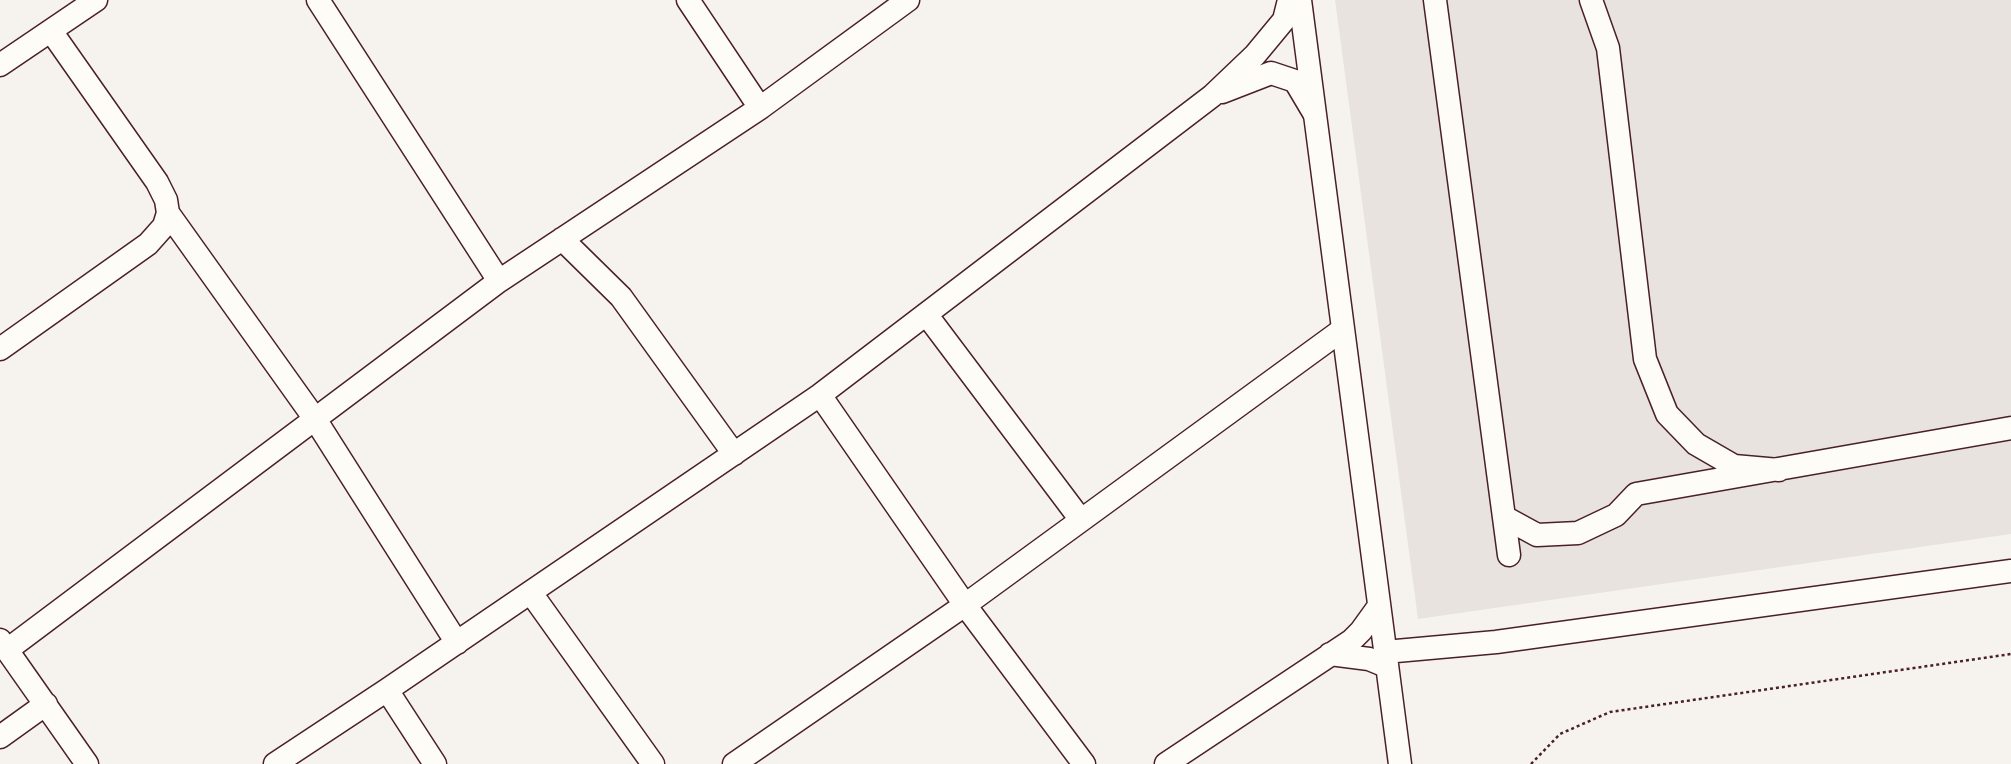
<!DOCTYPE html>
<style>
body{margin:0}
canvas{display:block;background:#f6f3ef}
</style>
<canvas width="2011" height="764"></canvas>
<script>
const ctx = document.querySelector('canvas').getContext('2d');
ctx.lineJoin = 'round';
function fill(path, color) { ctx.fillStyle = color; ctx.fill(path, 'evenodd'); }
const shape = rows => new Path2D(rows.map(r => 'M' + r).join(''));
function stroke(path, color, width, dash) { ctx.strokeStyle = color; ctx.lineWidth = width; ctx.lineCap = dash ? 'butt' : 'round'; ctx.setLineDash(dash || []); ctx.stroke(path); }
const built = shape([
 [1335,0,2011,0,2011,534,1418,619]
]);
const path = shape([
 [1531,764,1560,734,1610,712,2011,654]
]);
const minor = shape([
 [688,0,760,108],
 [1435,0,1509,555],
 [1591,0,1608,48,1645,359,1667,414,1696,444,1734,466,1779,470],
 [0,65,96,0],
 [1222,92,1271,73,1295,81,1314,113],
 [168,213,315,419,457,643],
 [562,239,621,297,734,454],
 [499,281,760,108,908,0],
 [926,314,1081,520],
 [0,349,148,244,164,226,168,213,166,200,157,182,51,31],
 [820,395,965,605,1084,764],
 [1504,517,1537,535,1578,533,1616,515,1636,494,2011,428],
 [531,593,653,764],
 [0,640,87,764],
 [7,650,499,281,318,0],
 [387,690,435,764],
 [0,737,46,704],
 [275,764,387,690,820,395,1212,96,1255,55,1284,20,1289,0],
 [734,764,965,605,1342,330]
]);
const tertiary = shape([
 [1300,0,1400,764],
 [1385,652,1496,642,2011,571],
 [1330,654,1369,659,1386,666],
 [1166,764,1351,641,1361,631,1379,606]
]);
fill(built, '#e9e3e0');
stroke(minor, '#4a1f2b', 25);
stroke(tertiary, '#4a1f2b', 25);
stroke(path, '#4a1f2b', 2.5, [3, 3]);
stroke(minor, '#fdfcf7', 22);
stroke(tertiary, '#fdfcf7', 22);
</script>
